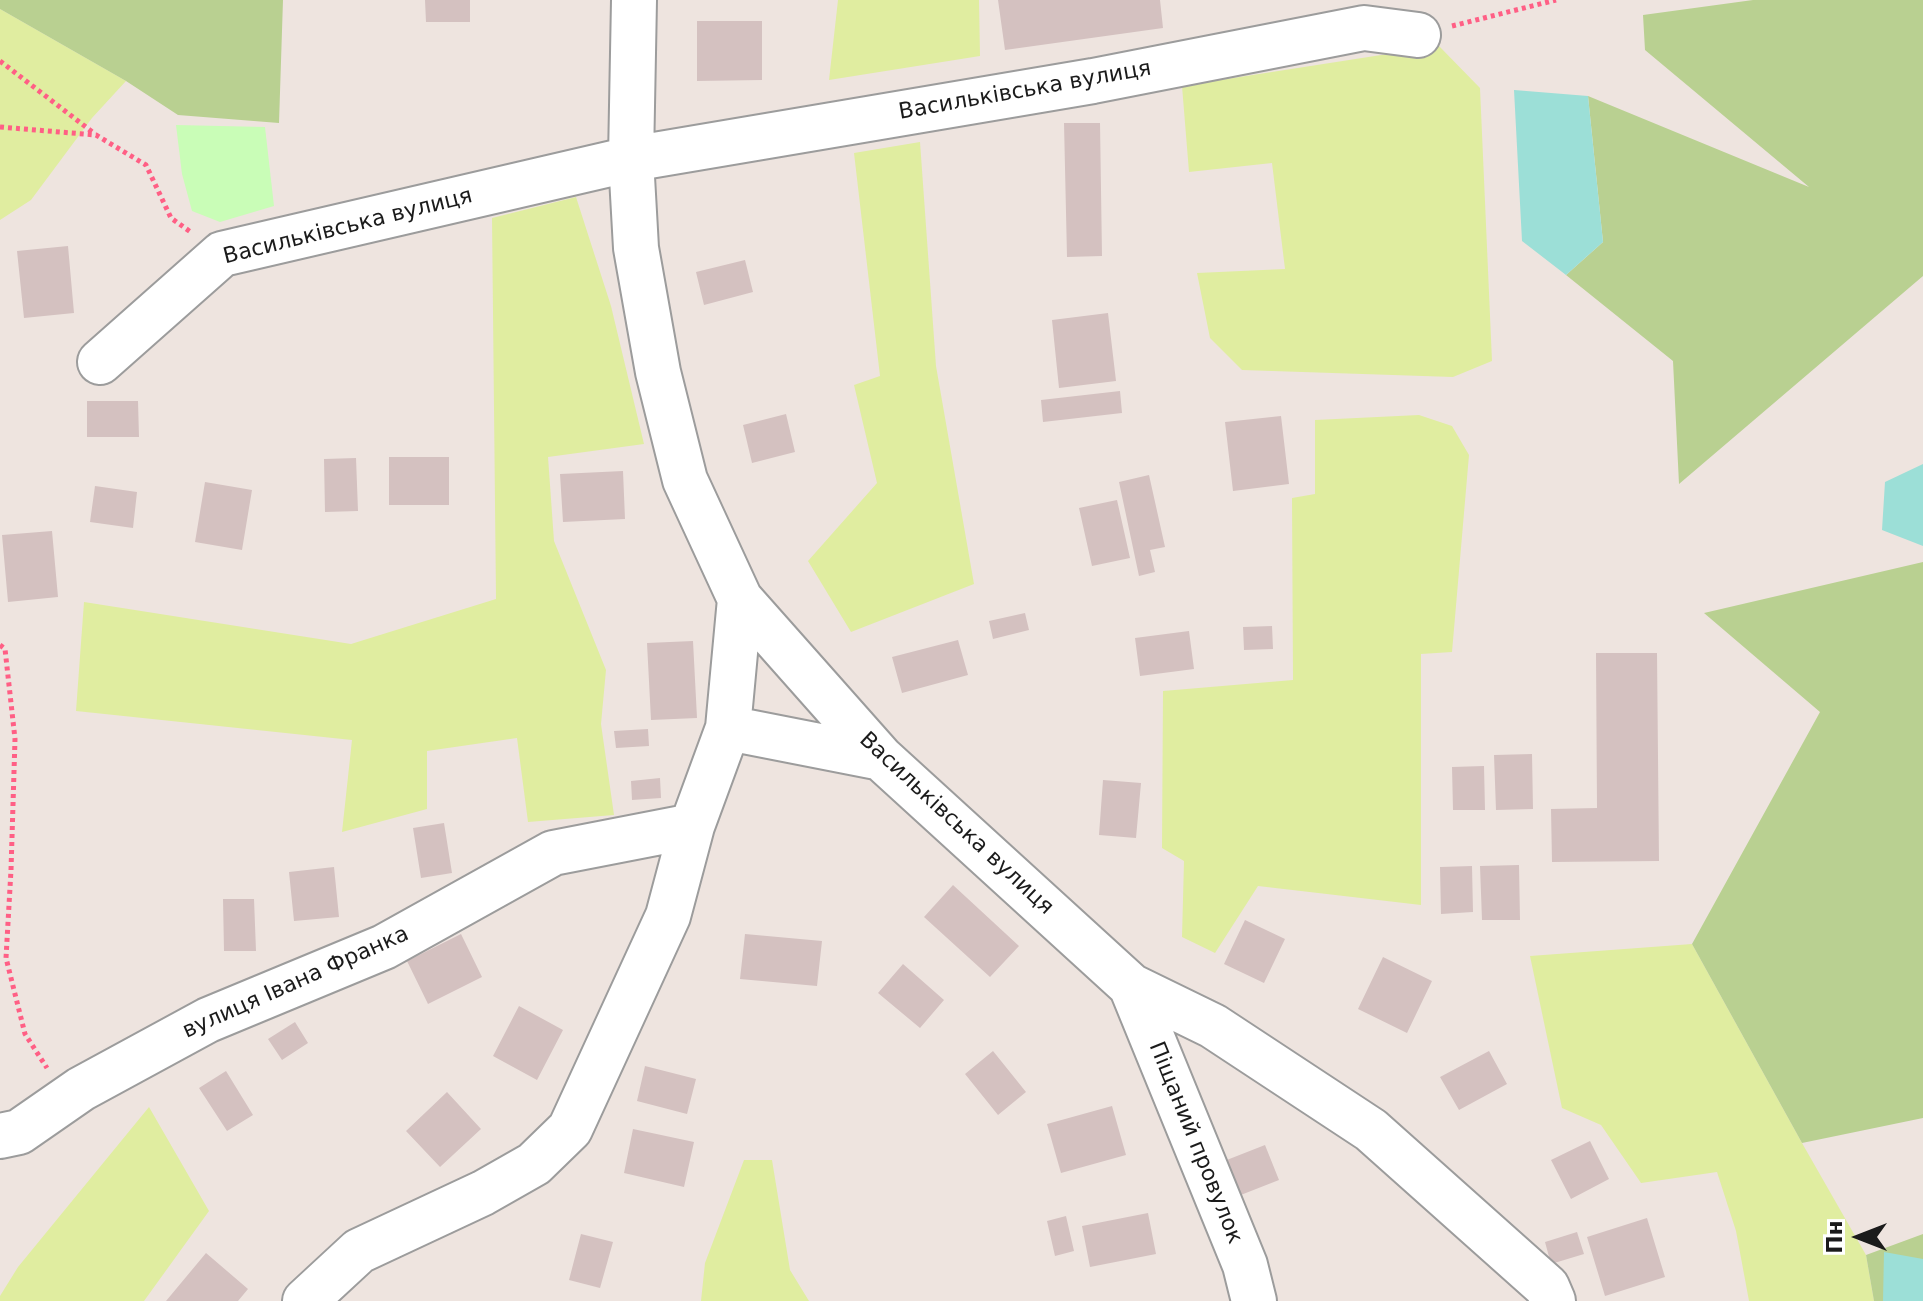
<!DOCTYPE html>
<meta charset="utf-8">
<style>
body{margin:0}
#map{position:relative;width:1923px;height:1301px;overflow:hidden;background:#eee4df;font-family:"DejaVu Sans",sans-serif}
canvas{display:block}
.north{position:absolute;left:1819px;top:1197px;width:80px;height:80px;-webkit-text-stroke:6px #fff;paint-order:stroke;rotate:270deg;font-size:22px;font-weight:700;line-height:32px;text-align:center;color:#1b1b1b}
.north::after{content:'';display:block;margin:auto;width:28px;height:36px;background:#1b1b1b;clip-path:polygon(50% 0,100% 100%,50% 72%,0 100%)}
</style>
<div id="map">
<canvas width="1923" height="1301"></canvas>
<div class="north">Пн</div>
</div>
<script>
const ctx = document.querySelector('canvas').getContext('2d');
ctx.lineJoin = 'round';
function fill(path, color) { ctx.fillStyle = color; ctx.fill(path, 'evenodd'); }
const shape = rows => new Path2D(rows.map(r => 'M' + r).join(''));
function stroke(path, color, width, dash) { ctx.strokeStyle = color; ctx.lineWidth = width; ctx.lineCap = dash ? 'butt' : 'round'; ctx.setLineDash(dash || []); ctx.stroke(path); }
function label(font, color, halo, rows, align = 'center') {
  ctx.font = font + ' "DejaVu Sans",sans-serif'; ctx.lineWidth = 6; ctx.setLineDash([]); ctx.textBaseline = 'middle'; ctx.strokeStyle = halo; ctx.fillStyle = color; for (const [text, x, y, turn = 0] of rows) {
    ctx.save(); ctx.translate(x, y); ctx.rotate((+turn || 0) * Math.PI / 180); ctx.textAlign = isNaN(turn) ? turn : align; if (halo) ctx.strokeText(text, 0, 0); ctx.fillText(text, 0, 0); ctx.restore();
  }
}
const grass = shape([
 [838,0,979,0,980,56,829,80],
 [0,9,126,81,92,118,31,200,0,220],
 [1439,46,1480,88,1492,361,1453,377,1242,370,1210,338,1197,273,1285,269,1272,163,1189,172,1182,86],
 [920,142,936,366,974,584,851,632,808,561,877,483,854,385,880,376,854,153],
 [576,197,611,306,644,444,548,457,554,541,606,670,601,724,614,815,528,822,517,738,427,751,427,809,342,832,352,740,76,711,84,602,351,644,496,599,492,218],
 [1419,415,1452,426,1469,455,1452,652,1421,654,1421,905,1258,886,1215,953,1182,937,1184,861,1162,848,1163,691,1293,680,1292,498,1315,494,1315,420],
 [1692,944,1802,1143,1866,1255,1874,1301,1749,1301,1736,1231,1717,1172,1641,1183,1601,1125,1562,1108,1530,956],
 [149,1107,209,1211,144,1301,0,1301,0,1296,18,1267],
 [744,1160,772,1160,790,1270,809,1301,701,1301,705,1263]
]);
const forest = shape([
 [0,0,283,0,279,123,178,115,126,81,0,9],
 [1753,0,1923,0,1923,276,1679,484,1673,361,1566,275,1603,242,1588,96,1809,187,1645,50,1643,15],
 [1923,562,1923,1118,1802,1143,1692,944,1820,712,1704,613],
 [1923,1234,1923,1301,1874,1301,1866,1255]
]);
const park = shape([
 [176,125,265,127,274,206,220,222,192,211,182,174]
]);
const water = shape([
 [1514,90,1588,96,1603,242,1566,275,1522,241],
 [1923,464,1923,546,1882,530,1885,482],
 [1884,1252,1923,1259,1923,1301,1883,1301]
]);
const building = shape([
 [425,0,470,0,470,22,426,22],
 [998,0,1160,0,1163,28,1005,50],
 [697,21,762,21,762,80,697,81],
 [1064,123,1100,123,1102,256,1067,257],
 [68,246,74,313,24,318,17,251],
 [745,260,753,292,704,305,696,272],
 [1108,313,1116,381,1059,388,1052,320],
 [1120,391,1122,413,1043,422,1041,400],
 [87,401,138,401,139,437,87,437],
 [786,414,795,452,752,463,743,425],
 [1281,416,1289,484,1233,491,1225,422],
 [389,457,449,457,449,505,389,505],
 [356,458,358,511,325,512,324,459],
 [623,471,625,519,563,522,560,474],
 [1149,475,1165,547,1150,550,1155,572,1139,576,1119,482],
 [205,482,252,490,242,550,195,542],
 [95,486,137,492,133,528,90,522],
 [1117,500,1130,558,1092,566,1079,508],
 [52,531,58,597,8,602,2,535],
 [1025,613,1029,630,993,639,989,621],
 [1272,626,1273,649,1244,650,1243,627],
 [1189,631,1194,669,1140,676,1135,638],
 [958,640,968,675,902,693,892,657],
 [693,641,697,718,651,720,647,643],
 [1596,653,1657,653,1659,861,1552,862,1551,809,1597,808],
 [648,729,649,746,616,748,614,731],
 [1532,754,1533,809,1496,810,1494,755],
 [1484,766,1485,810,1453,810,1452,767],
 [660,778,661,798,632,800,631,781],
 [1103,780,1141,783,1136,838,1099,835],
 [444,823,452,873,421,878,413,828],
 [1519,865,1520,920,1482,920,1480,866],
 [1472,866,1473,912,1441,914,1440,867],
 [334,867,339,917,294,921,289,872],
 [953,885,1019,946,990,977,924,917],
 [223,899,254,899,256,951,224,951],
 [1245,920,1285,939,1264,983,1224,964],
 [461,934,482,977,428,1004,407,961],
 [745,934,822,941,817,986,740,979],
 [1383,957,1432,981,1407,1033,1358,1009],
 [903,964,944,1000,920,1028,878,993],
 [519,1006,563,1030,537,1080,493,1056],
 [295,1022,308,1043,282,1060,268,1039],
 [993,1051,1026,1092,998,1115,965,1074],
 [1489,1051,1507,1084,1459,1110,1440,1077],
 [645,1066,696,1079,687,1114,637,1101],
 [226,1071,253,1115,227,1131,199,1088],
 [447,1092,481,1129,440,1167,406,1131],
 [1112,1106,1126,1155,1061,1173,1047,1124],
 [633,1129,694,1142,684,1187,624,1173],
 [1590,1141,1609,1179,1571,1199,1551,1160],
 [1265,1145,1279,1180,1228,1200,1214,1165],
 [1148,1213,1156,1254,1090,1267,1082,1226],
 [1066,1216,1074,1251,1055,1256,1047,1221],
 [1647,1218,1665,1277,1605,1296,1587,1237],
 [1577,1232,1584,1254,1551,1264,1545,1242],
 [581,1234,613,1242,600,1288,569,1280],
 [206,1253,248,1289,238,1301,166,1301]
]);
const path = shape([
 [1452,26,1556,0],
 [0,61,95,134],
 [0,127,96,135,146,165,171,218,192,233],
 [0,645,5,649,15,739,11,870,6,958,25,1034,47,1068]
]);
const minor = shape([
 [634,0,631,159,636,248,658,372,685,480,740,599,881,758,1131,986,1213,1026,1371,1130,1547,1287,1553,1301],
 [100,362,222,254,631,159,1093,81,1364,28,1418,35],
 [728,728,881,758],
 [1131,986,1245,1265,1254,1301],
 [0,1136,19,1132,81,1089,208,1020,384,947,553,853,692,826],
 [305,1301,359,1251,483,1193,534,1164,570,1129,668,916,692,826,728,728,740,599]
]);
const streetNames = [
 ["Васильківська вулиця",1025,91,-10],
 ["Васильківська вулиця",348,227,-14],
 ["Васильківська вулиця",956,824,43],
 ["вулиця Івана Франка",296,983,-24],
 ["Піщаний провулок",1195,1143,68]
];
fill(grass, '#e0eda0');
fill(forest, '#b9d091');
fill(park, '#c9fdb7');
fill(water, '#9cdfd7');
fill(building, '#d4c1c0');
stroke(minor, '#9c9c9c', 48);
stroke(path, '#ff5f85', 5, [4, 4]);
stroke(minor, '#fff', 44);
label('22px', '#1b1b1b', '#fff', streetNames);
</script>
